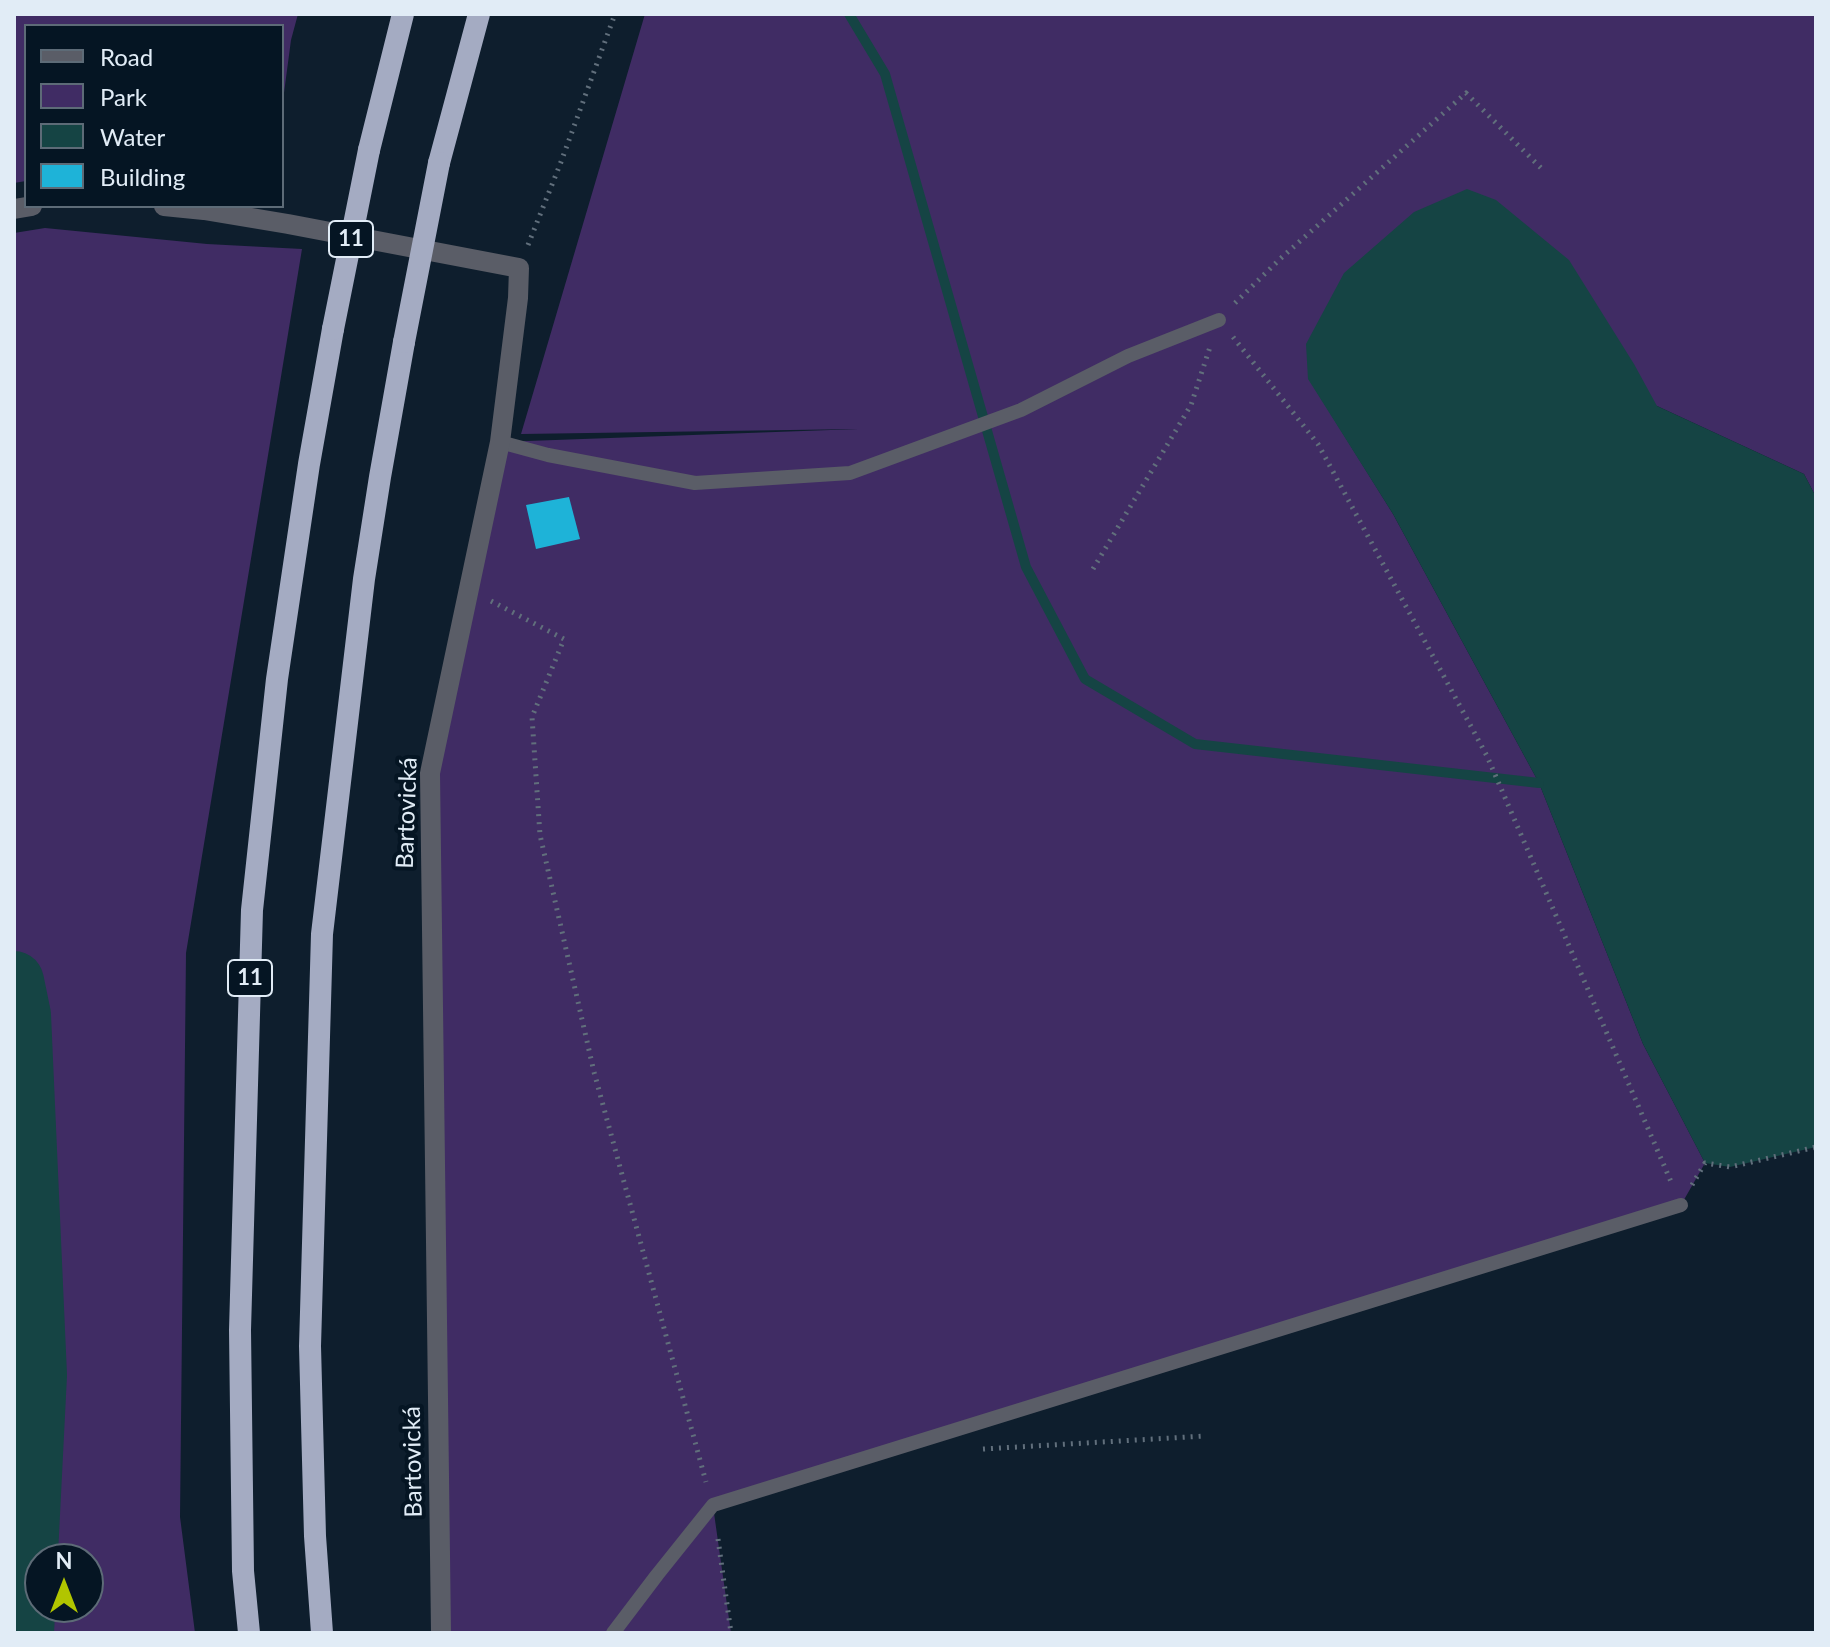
<!DOCTYPE html>
<meta charset="utf-8">
<style>
body{margin:0}
#map{position:relative;width:1830px;height:1647px;overflow:hidden;background:#0e1e2d;font-family:Lato,sans-serif}
canvas{display:block}
.frame{position:absolute;inset:0;border:16px solid #e1ecf6;pointer-events:none}
.legend{position:absolute;left:24px;top:24px;width:260px;height:184px;box-sizing:border-box;background:#051523;border:2px solid #5d6b77;margin:0;padding:10px 14px;list-style:none;font-size:24px;color:#e1ecf6}
.legend li{display:flex;align-items:center;gap:16px;height:40px}
.legend b{width:40px;border:2px solid #5d6b77}
.north{position:absolute;left:24px;top:1543px;width:80px;height:80px;box-sizing:border-box;background:#051523;border:2px solid #5d6b77;border-radius:50%;rotate:0deg;font-size:22px;font-weight:700;line-height:32px;text-align:center;color:#e1ecf6}
.north::after{content:'';display:block;margin:auto;width:28px;height:36px;background:#b1c500;clip-path:polygon(50% 0,100% 100%,50% 72%,0 100%)}
</style>
<div id="map">
<canvas width="1830" height="1647"></canvas>
<div class="frame"></div>
<ul class="legend">
<li><b style="height:10px;background:#5a5d67"></b>Road</li>
<li><b style="height:22px;background:#402c64"></b>Park</li>
<li><b style="height:22px;background:#154444"></b>Water</li>
<li><b style="height:22px;background:#1eb3d8"></b>Building</li>
</ul>
<div class="north">N</div>
</div>
<script>
const ctx = document.querySelector('canvas').getContext('2d');
ctx.lineJoin = 'round';
function fill(path, color) { ctx.fillStyle = color; ctx.fill(path, 'evenodd'); }
const shape = rows => new Path2D(rows.map(r => 'M' + r).join(''));
function stroke(path, color, width, dash) { ctx.strokeStyle = color; ctx.lineWidth = width; ctx.lineCap = dash ? 'butt' : 'round'; ctx.setLineDash(dash || []); ctx.stroke(path); }
function label(font, color, halo, rows, align = 'center') {
  ctx.font = font + ' Lato,sans-serif'; ctx.lineWidth = 8; ctx.setLineDash([]); ctx.textBaseline = 'middle'; ctx.strokeStyle = halo; ctx.fillStyle = color; for (const [text, x, y, turn = 0] of rows) {
    ctx.save(); ctx.translate(x, y); ctx.rotate((+turn || 0) * Math.PI / 180); ctx.textAlign = isNaN(turn) ? turn : align; if (halo) ctx.strokeText(text, 0, 0); ctx.fillText(text, 0, 0); ctx.restore();
  }
}
const green = shape([
 [14,14,298,14,291,40,282,108,282,26,26,26,26,181,14,183],
 [645,14,1816,14,1816,497,1804,474,1657,406,1309,379,1393,514,1539,783,1643,1044,1705,1163,1681,1205,713,1506,731,1633,441,1633,430,773,500,442,858,429,521,434],
 [45,228,207,244,302,249,186,953,180,1517,195,1633,14,1633,14,233],
 [40,1559,88,1559,88,1607,40,1607]
]);
const water = shape([
 [1467,189,1496,200,1569,260,1634,364,1657,406,1804,474,1816,497,1816,1147,1730,1167,1705,1163,1643,1044,1539,783,1393,514,1308,379,1306,344,1344,273,1414,212]
]);
const stream = shape([
 [849,14,885,74,1026,567,1085,679,1195,744,1539,783]
]);
const river = shape([
 [14,981,21,1015,37,1375,24,1633]
]);
const building = shape([
 [569,497,580,539,536,549,526,505]
]);
const path = shape([
 [528,245,561,162,615,14],
 [1235,303,1280,259,1466,93,1543,170],
 [1233,337,1318,444,1487,756,1672,1184],
 [1093,569,1191,405,1210,347],
 [491,601,564,639,532,717,540,835,594,1072,706,1482],
 [1692,1185,1705,1163,1730,1167,1816,1147],
 [983,1449,1205,1436],
 [718,1539,731,1633]
]);
const service = shape([
 [500,442,548,455,695,483,850,473,1021,410,1128,356,1219,320],
 [613,1633,657,1575,713,1505,1681,1205]
]);
const minor = shape([
 [164,206,204,210,288,224,519,268,518,298,500,442,430,773,441,1633],
 [14,209,32,206]
]);
const trunk = shape([
 [369,150,403,14],
 [439,163,479,14],
 [249,1633,243,1571,240,1330,252,910,277,679,309,464,333,329],
 [322,1633,315,1536,310,1346,322,934,364,579,380,477,404,342]
]);
const trunkBridge = shape([
 [333,329,369,150],
 [404,342,439,163]
]);
const shields = [
 [351,239,44],
 [250,978,44]
];
const shieldNames = [
 ["11",351,239],
 ["11",250,978]
];
const streetNames = [
 ["Bartovická",407,813,-88],
 ["Bartovická",413,1462,-91]
];
fill(green, '#402c64');
fill(water, '#154444');
stroke(stream, '#154444', 10);
stroke(river, '#154444', 60);
fill(building, '#1eb3d8');
stroke(path, '#616f7c', 5, [2, 6]);
stroke(service, '#5a5d67', 14);
stroke(minor, '#5a5d67', 20);
stroke(trunk, '#a4abc2', 22);
stroke(trunkBridge, '#a4abc2', 22);
for (const [x, y, w] of shields) { const box = new Path2D(); box.roundRect(x - w / 2, y - 18, w, 36, 6); ctx.fillStyle = '#051523'; ctx.fill(box); stroke(box, '#e1ecf6', 2); }
label('bold 22px', '#e1ecf6', null, shieldNames);
label('24px', '#e1ecf6', '#051523', streetNames);
</script>
